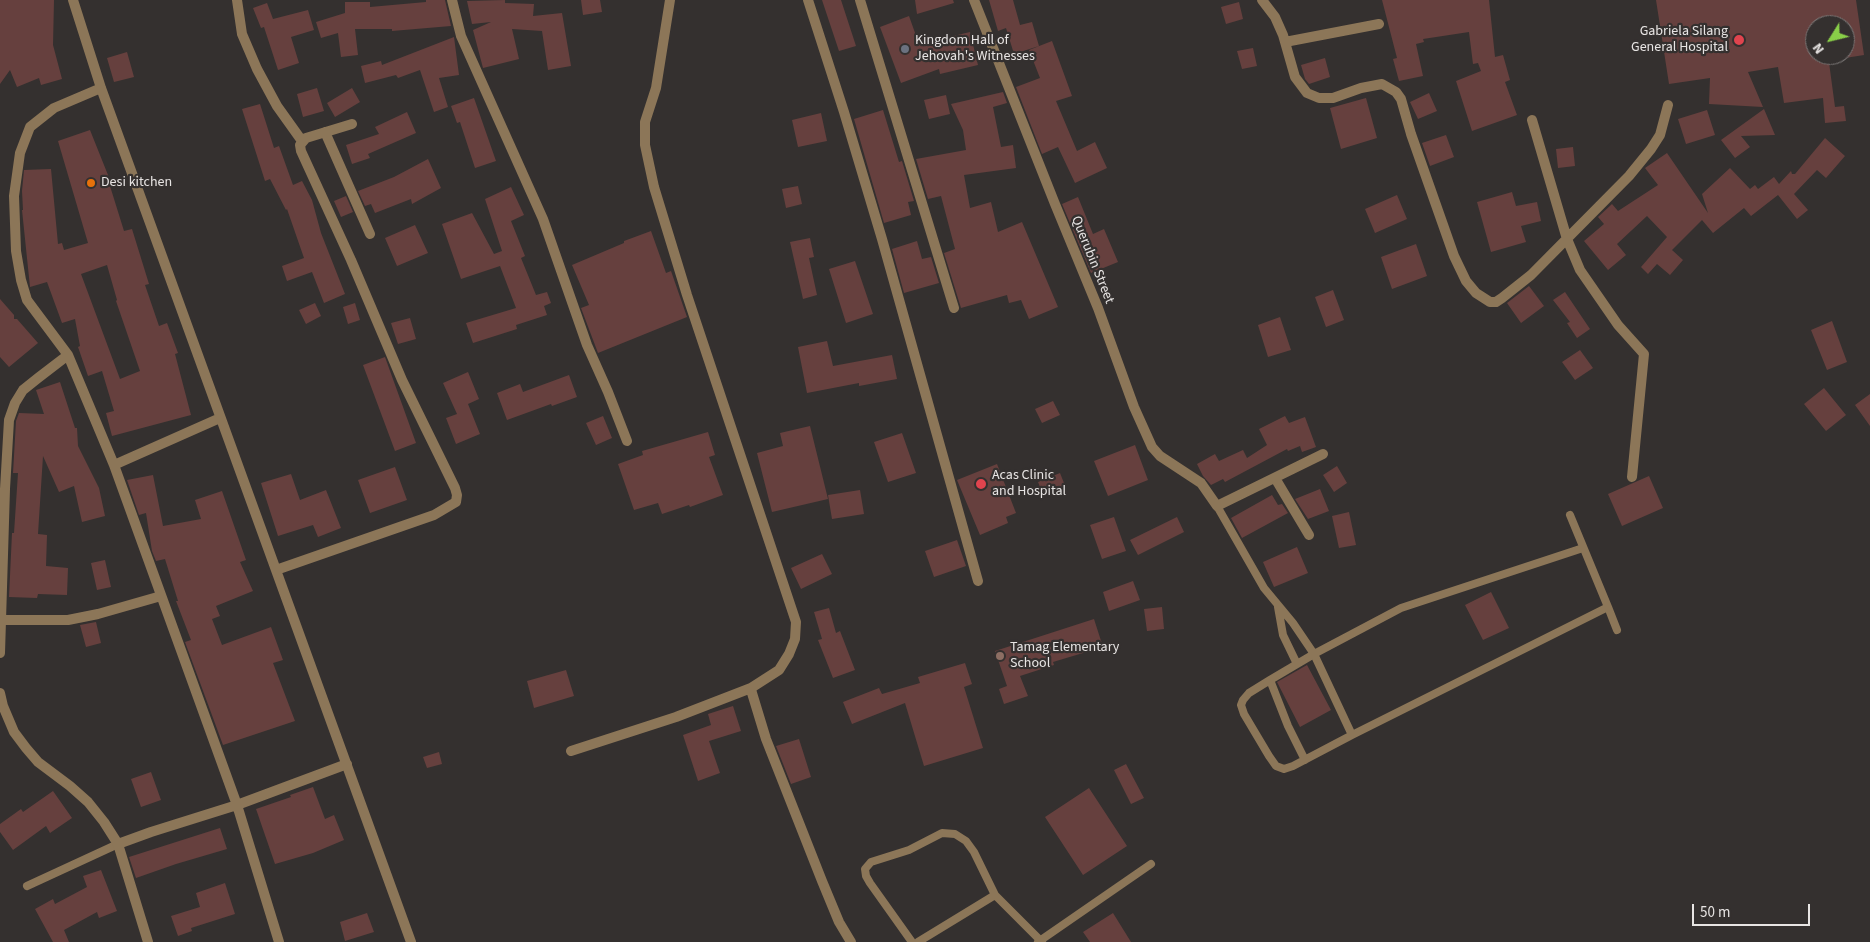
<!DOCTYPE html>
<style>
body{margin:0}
#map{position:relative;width:1870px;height:942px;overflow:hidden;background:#34302f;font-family:"Source Sans 3",sans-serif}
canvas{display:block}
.north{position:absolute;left:1805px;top:15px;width:50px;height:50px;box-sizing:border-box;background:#34302f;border:1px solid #7c7877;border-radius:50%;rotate:234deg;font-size:14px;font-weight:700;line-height:20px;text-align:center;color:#e8e5e4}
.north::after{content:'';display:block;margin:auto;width:18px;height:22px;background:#89cf48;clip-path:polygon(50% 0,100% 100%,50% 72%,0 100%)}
.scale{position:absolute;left:1692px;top:904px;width:118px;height:22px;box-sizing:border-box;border:2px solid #e8e5e4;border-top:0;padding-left:6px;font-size:15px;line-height:18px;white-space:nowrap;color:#e8e5e4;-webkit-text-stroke:4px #34302f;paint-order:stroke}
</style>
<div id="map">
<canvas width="1870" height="942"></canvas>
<div class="north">N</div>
<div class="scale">50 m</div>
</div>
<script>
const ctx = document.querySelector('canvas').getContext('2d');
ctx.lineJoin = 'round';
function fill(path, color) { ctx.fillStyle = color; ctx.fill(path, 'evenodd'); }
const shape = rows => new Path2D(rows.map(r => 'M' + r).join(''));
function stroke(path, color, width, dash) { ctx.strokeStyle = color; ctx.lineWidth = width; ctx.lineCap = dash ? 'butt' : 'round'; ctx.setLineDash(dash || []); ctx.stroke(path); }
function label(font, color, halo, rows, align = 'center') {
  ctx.font = font + ' "Source Sans 3",sans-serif'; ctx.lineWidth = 4.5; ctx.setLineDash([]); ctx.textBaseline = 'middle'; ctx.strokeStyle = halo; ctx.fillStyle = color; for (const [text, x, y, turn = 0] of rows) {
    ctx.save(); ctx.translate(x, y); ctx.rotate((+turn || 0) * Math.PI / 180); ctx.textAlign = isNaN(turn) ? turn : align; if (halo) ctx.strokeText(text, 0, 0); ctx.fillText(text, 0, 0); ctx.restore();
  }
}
const building = shape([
 [0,0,54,0,53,45,62,79,41,85,39,78,17,87,10,70,0,84],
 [426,0,445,0,451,26,392,31,392,29,355,29,358,55,341,57,338,33,321,38,316,22,345,13,345,2,370,2,370,7,426,2],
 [505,0,505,3,534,4,533,16,562,13,571,66,548,70,542,31,512,29,519,59,483,68,473,30,491,22,472,24,467,1],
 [581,0,600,0,602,12,583,15],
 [822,0,841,0,856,46,839,51],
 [915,0,953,0,954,3,917,14],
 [989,0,1013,0,1020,25,1032,22,1039,46,1014,54,1006,28,998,31],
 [1382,0,1489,0,1495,57,1503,55,1510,80,1505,82,1517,115,1472,131,1456,81,1481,71,1478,63,1473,64,1469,32,1423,39,1424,42,1416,44,1423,76,1399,81,1393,59,1397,58],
 [1656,0,1856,0,1864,55,1845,58,1845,25,1815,25,1815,55,1828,55,1835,107,1844,106,1846,121,1825,123,1823,98,1784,103,1778,67,1748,72,1763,107,1709,104,1710,78,1669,84],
 [1239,2,1243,19,1226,24,1221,7],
 [267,3,273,19,308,10,314,30,291,37,299,63,278,70,264,27,261,28,253,8],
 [909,16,919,44,970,32,978,65,940,74,939,69,901,83,880,27],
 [454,37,459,75,439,78,448,107,434,112,420,70,398,78,396,75,365,83,361,66,381,61,382,65],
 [1052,41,1072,96,1056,101,1077,151,1095,142,1107,168,1075,183,1058,147,1042,154,1016,87,1040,78,1029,50],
 [1253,48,1257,66,1242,69,1237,51],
 [127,52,134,77,114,82,107,58],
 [1325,58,1330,77,1309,84,1305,79,1301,65],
 [317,88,324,111,303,117,297,94],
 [352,88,360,102,335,117,327,103],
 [1003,92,1007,103,993,107,1001,147,1013,145,1016,168,964,175,970,208,991,202,998,232,1022,222,1058,307,1029,319,1021,300,1009,303,1007,295,961,308,944,253,955,249,941,196,928,199,916,159,966,150,963,130,951,104],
 [1429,93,1437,111,1418,119,1410,102],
 [946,95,950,114,929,119,924,100],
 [474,98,496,161,475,168,460,122,457,123,451,106],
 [1366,98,1377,138,1341,149,1330,108],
 [260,104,274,148,279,146,293,185,302,181,312,200,321,233,345,294,324,303,312,272,287,281,282,266,304,258,287,209,286,210,270,179,265,181,242,109],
 [1764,109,1775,135,1741,136,1750,147,1735,158,1721,140],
 [883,110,899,162,902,161,914,201,908,202,911,215,884,223,854,119],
 [1707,110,1715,135,1686,144,1678,119],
 [407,112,416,133,368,154,370,158,352,164,346,145,379,134,375,127],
 [821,113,827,141,798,147,792,120],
 [90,130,112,185,110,186,124,231,132,229,149,284,145,285,159,326,167,323,178,353,175,354,191,415,112,436,106,413,114,411,102,371,88,376,78,347,80,346,75,319,62,323,47,282,30,287,22,210,23,210,22,191,24,170,51,169,58,244,62,243,64,250,88,243,58,141],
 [107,265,117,300,116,301,140,371,120,379,81,274],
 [1446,135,1454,157,1430,166,1422,143],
 [1825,138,1845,156,1826,178,1817,170,1794,194,1808,210,1797,219,1778,195,1751,216,1744,208,1713,233,1702,220,1672,250,1683,260,1670,275,1657,264,1648,274,1641,267,1667,237,1647,216,1617,244,1626,255,1608,270,1584,241,1604,224,1598,217,1612,204,1618,211,1658,185,1645,168,1667,153,1708,213,1702,194,1730,168,1750,189,1755,185,1758,189,1774,177,1779,184,1791,171,1792,174,1795,174],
 [1573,147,1575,166,1558,168,1556,149],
 [428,159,441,188,412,204,411,199,375,213,371,204,365,206,358,191,394,177],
 [798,186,802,204,786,208,782,189],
 [511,187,524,215,511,221,525,256,521,258,536,295,547,292,551,303,544,306,547,315,516,325,517,329,473,343,466,323,516,308,500,266,461,279,442,224,472,213,494,254,502,251,485,199],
 [1512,192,1516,206,1537,202,1541,221,1521,226,1526,242,1491,252,1477,202],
 [1397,195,1407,219,1375,233,1365,209],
 [346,196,353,212,341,217,334,201],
 [1078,197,1093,234,1104,229,1118,262,1091,273,1062,204],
 [415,225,428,253,397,266,385,238],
 [651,231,666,273,671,271,687,317,598,353,581,308,589,305,572,265,624,243,624,241],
 [810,238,814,257,809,258,817,295,803,299,790,242],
 [917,241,922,259,931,257,939,283,904,293,892,249],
 [1416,244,1427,276,1392,289,1381,257],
 [855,261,873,314,846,323,829,269],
 [1529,286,1544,306,1521,323,1507,303],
 [1333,290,1344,320,1326,327,1315,297],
 [1565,292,1590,329,1577,338,1567,323,1570,322,1553,300],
 [0,299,14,315,14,319,17,319,38,343,9,367,0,357],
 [315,303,321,316,306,324,299,310],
 [355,303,360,320,348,324,343,307],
 [1280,317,1291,350,1268,357,1258,325],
 [410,318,416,339,398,344,391,323],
 [1832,321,1847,362,1827,370,1811,330],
 [827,341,833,366,892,355,897,379,859,386,859,383,807,393,798,347],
 [1580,350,1593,368,1575,380,1562,362],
 [385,357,416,443,395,451,363,365],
 [468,372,479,399,468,404,480,434,456,444,446,418,457,414,443,383],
 [569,375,577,397,552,406,551,404,507,420,497,393,520,384,523,392],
 [60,382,75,428,77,428,78,446,99,488,105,516,82,522,74,486,59,492,43,456,38,534,47,535,46,566,68,568,67,595,38,594,37,598,9,597,12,533,14,533,18,473,13,473,16,421,19,413,44,414,36,390],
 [1824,388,1846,415,1826,431,1804,404],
 [1870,394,1870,426,1855,405],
 [1053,401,1060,415,1042,423,1035,409],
 [603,416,612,438,596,445,586,423],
 [1285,416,1289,423,1305,417,1316,447,1302,452,1300,446,1288,451,1287,449,1225,482,1223,479,1211,485,1203,476,1197,464,1215,454,1219,461,1243,450,1247,458,1267,445,1259,429],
 [810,426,828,499,772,512,757,453,783,446,780,433],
 [708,432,715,455,709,457,723,495,690,507,689,505,662,514,658,503,634,510,618,464,643,455,642,451],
 [902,433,916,473,888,482,874,442],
 [1135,445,1148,480,1108,496,1094,461],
 [997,464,1016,513,1006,517,1008,523,980,535,957,480],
 [1337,466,1347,483,1334,492,1323,475],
 [395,467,407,500,370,513,358,480],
 [1060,473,1066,488,1044,497,1038,482],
 [291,474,300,500,326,490,341,528,318,537,313,525,278,536,261,483],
 [153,475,163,526,201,519,195,500,222,491,246,560,240,562,253,591,216,606,220,616,212,619,222,645,271,627,283,660,273,663,295,721,223,745,185,642,191,640,176,601,178,601,165,559,156,561,152,551,146,513,139,515,127,480],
 [1649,476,1663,508,1622,526,1608,494],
 [1320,489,1329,511,1308,519,1295,499],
 [860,490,864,514,832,519,828,495],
 [1272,495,1278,505,1282,504,1288,513,1242,538,1231,518],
 [1349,512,1356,545,1339,548,1332,516],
 [1114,517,1126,551,1102,559,1090,525],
 [1177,517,1184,532,1138,555,1130,540],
 [957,540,966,566,934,577,925,551],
 [1297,547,1308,573,1274,587,1263,562],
 [822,554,832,574,801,589,791,568],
 [105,560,111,587,97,590,91,563],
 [1133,581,1140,600,1109,611,1103,592],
 [1491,592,1509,628,1483,640,1465,605],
 [1162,607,1164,629,1147,631,1144,609],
 [829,608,836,633,840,631,855,670,833,678,818,640,822,639,814,612],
 [1094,619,1103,647,1053,662,1054,665,1020,676,1028,696,1004,704,999,689,1007,686,995,651],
 [96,622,101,643,86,647,80,625],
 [965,663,972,684,964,687,983,748,924,766,905,703,852,724,843,702,879,688,882,694,920,683,918,677],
 [1307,665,1331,710,1300,727,1277,682],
 [566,670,574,696,534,708,527,681],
 [733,706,741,731,709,741,720,773,698,781,683,735,711,725,708,714],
 [799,739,811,777,791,784,776,746],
 [439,752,442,764,427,768,423,757],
 [1126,764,1144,798,1131,804,1114,770],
 [151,772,161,800,141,807,131,779],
 [313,787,325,819,334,815,344,840,313,853,275,864,256,809,291,797,290,795],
 [1089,788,1127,846,1083,875,1045,817],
 [53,791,72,818,50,833,46,826,13,850,0,832,0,824,21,809,23,812],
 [220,828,227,849,176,864,136,878,129,857],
 [101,870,117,911,99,918,97,912,64,930,69,942,53,942,35,909,53,899,55,904,87,887,83,876],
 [225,883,235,914,191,928,192,931,178,936,171,916,200,907,196,893],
 [367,913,374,932,345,941,340,922],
 [1113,913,1131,942,1090,942,1083,932]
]);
const service = shape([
 [1217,506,1264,588,1293,623,1314,654,1352,735,1608,607,1570,515],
 [1278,607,1283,635,1297,664],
 [1608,607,1617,630],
 [1270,680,1288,726,1305,760],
 [1352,735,1293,766,1284,769,1276,766,1269,756,1244,714,1241,705,1243,700,1249,693,1270,680,1314,654,1401,608,1583,548],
 [27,886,118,844],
 [912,942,870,883,866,876,865,869,871,862,909,850,942,833,955,834,966,841,974,852,995,895,1042,942],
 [918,942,995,895],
 [1038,942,1151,864]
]);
const minor = shape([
 [73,0,101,88,411,942],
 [237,0,242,34,257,69,277,106,302,141],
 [452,0,461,36,543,219,587,345,608,392,627,441],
 [670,0,656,88,645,122,645,145,654,187,687,295,796,622,795,639,789,654,779,670,751,688,752,693,766,739,822,881,839,922,851,942],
 [808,0,844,112,882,239,978,581],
 [860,0,954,308],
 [974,0,1055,204,1098,308,1134,407,1152,447,1160,456,1201,483,1217,506,1323,454],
 [1262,0,1275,17,1283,35,1295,77,1307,93,1319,98,1333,98,1361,88,1382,84,1396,92,1401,99,1411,134,1454,256,1466,281,1476,293,1490,302,1496,302,1502,298,1531,275,1629,176,1651,149,1660,135,1668,105],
 [1285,42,1379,24],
 [1532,120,1567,239,1580,270,1618,325,1644,354,1632,477],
 [325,132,370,234],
 [114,465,220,418],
 [1275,478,1309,535],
 [276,570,434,515,456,502,457,495,455,488,402,380,351,260,301,151,300,145,306,138,352,124],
 [1,620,68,620,98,614,161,596],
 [0,653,5,489,9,420,15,403,23,390,38,378,68,355],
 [0,693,3,706,14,732,26,748,38,762,70,786,88,802,104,822,118,844,151,832,237,805,114,465,68,355,27,300,21,280,16,251,14,196,20,153,30,127,54,108,101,88],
 [571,751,676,717,751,688],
 [118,844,148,942],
 [279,942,237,805,347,764]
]);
const markers = [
 [1739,40,6,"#e0444e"],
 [905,49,5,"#6b7280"],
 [91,183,5,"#e8710a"],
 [981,484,6,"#e0444e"],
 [1000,656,5,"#8d6e63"]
];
const poiNames = [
 ["Gabriela Silang",1728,32,"right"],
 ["General Hospital",1728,48,"right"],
 ["Kingdom Hall of",915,41],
 ["Jehovah's Witnesses",915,57],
 ["Desi kitchen",101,183],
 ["Acas Clinic",992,476],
 ["and Hospital",992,492],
 ["Tamag Elementary",1010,648],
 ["School",1010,664]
];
const streetNames = [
 ["Querubin Street",1092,260,68]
];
fill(building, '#66403e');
stroke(service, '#8c7658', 8);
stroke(minor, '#8c7658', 10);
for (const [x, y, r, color] of markers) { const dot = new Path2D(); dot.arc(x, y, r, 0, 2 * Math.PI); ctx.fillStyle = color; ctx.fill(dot); stroke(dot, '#34302f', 2); }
label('14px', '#e8e5e4', '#34302f', poiNames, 'left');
label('14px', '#e8e5e4', '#34302f', streetNames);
</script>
